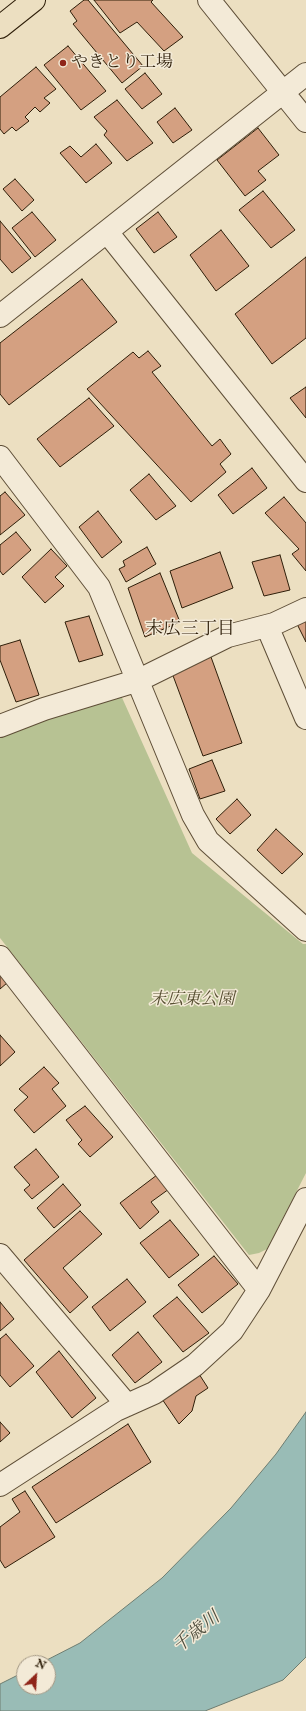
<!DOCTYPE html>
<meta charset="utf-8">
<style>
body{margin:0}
#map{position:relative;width:306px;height:1711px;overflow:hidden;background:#ecdfc1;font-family:"IM FELL Double Pica",serif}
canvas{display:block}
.north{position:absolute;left:16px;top:1655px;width:40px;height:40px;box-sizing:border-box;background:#f3ead7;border:1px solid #a49885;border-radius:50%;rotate:25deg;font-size:11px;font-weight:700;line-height:16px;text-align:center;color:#2e1e09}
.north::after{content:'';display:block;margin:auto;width:14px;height:18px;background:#8f2418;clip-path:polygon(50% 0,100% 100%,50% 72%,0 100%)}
</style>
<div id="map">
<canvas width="306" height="1711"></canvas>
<div class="north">N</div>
</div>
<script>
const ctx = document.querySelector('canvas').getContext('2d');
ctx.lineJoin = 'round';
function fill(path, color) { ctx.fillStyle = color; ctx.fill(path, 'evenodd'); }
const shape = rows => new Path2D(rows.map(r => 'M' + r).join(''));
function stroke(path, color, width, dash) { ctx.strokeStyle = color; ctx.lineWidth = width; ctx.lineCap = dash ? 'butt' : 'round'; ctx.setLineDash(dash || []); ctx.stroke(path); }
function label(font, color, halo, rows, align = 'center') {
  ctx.font = font + ' "IM FELL Double Pica","Noto Serif JP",serif'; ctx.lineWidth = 3; ctx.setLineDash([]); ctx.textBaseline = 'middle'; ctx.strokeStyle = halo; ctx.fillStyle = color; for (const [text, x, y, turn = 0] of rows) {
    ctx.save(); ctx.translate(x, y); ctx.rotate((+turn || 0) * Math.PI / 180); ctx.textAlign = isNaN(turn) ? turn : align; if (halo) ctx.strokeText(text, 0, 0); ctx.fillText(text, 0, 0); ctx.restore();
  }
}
const green = shape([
 [119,691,192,853,303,944,306,944,306,1173,267,1249,259,1253,249,1255,0,938,0,733]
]);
const water = shape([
 [306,1412,306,1657,283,1680,205,1711,0,1711,0,1684,24,1672,24,1687,48,1687,48,1663,41,1663,80,1643,162,1578,231,1508,276,1454,306,1412]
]);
const building = shape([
 [84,0,88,0,143,66,122,83,73,24,77,21,70,11,84,0],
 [94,0,153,0,151,2,183,37,164,51,137,22,120,33,94,0],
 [68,46,106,91,81,110,44,65,68,46],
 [36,67,56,89,44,98,50,103,40,112,35,107,25,117,29,121,16,131,12,127,4,134,0,129,0,97,36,67],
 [145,73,162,94,142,109,125,89,145,73],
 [117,100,153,143,127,161,104,135,107,131,94,117,117,100],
 [175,108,192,130,173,143,157,122,175,108],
 [258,128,279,155,258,171,266,180,245,196,217,160,258,128],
 [96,144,112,163,86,183,60,153,70,146,81,157,96,144],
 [15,179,34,200,22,211,3,189,15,179],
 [263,191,295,230,271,248,239,210,263,191],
 [32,212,56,240,35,257,12,228,32,212],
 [158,212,177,237,154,253,136,229,158,212],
 [0,221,31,258,12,273,0,259,0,221],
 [221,230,249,266,216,291,190,255,221,230],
 [306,257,306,338,272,364,235,314,306,257],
 [82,279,117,322,9,405,0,394,0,343,82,279],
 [148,351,161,366,152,372,212,446,220,439,231,454,220,464,226,472,191,502,87,389,133,352,139,358,148,351],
 [306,387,306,418,290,398,306,387],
 [89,398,114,426,60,467,37,439,89,398],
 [252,468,267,488,233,514,218,495,252,468],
 [149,474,176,506,156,520,130,490,149,474],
 [5,492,25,515,0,535,0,496,5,492],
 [284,497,306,523,306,571,292,554,299,549,265,513,284,497],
 [98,511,122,542,102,558,79,527,98,511],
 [16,532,31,550,3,575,0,571,0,545,16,532],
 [147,547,156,564,126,582,119,569,125,566,123,561,147,547],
 [51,549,67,566,55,577,64,586,45,603,22,577,51,549],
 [220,552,233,588,182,608,170,571,220,552],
 [280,555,290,590,264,596,252,562,280,555],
 [160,573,180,622,145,637,128,588,160,573],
 [89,616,103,655,79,662,65,622,89,616],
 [306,619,306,642,297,624,306,619],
 [20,640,39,695,16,702,0,660,0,646,20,640],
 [211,657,242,743,203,756,172,673,211,657],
 [212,760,225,791,200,799,189,769,212,760],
 [237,799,251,815,230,834,216,819,237,799],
 [276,829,303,854,282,874,257,850,276,829],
 [0,975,7,983,0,989,0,975],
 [0,1035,15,1052,0,1066,0,1035],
 [44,1067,59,1083,52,1089,66,1106,34,1133,14,1110,28,1097,19,1089,44,1067],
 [85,1106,113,1137,90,1157,78,1144,82,1140,66,1120,85,1106],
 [36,1149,59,1177,32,1199,24,1190,30,1185,14,1167,36,1149],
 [157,1175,169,1189,151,1202,159,1212,140,1229,120,1203,157,1175],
 [63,1184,81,1205,54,1228,37,1208,63,1184],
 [80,1211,102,1234,63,1268,88,1297,70,1313,24,1260,80,1211],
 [170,1220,199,1255,169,1278,140,1243,170,1220],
 [214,1256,238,1284,202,1313,178,1285,214,1256],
 [127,1279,146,1302,110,1331,92,1307,127,1279],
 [177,1297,209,1333,183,1352,153,1316,177,1297],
 [0,1302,14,1319,0,1331,0,1302],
 [138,1332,162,1362,135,1383,112,1355,138,1332],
 [6,1334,34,1366,10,1387,0,1375,0,1339,6,1334],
 [59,1351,96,1398,72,1418,36,1372,59,1351],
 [199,1374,208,1388,196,1396,192,1411,179,1424,162,1399,199,1374],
 [0,1422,10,1433,0,1442,0,1422],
 [128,1424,151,1462,56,1523,32,1487,128,1424],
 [25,1491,55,1537,5,1568,0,1560,0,1527,20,1512,12,1499,25,1491]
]);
const minor = shape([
 [209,0,306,121],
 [107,232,306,481],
 [0,316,306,74],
 [0,457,99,587,193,815,208,841,306,930],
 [267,626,306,718],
 [0,726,44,709,139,680,228,636,274,624,306,609],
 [0,957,259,1290],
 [0,1255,127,1405],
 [0,1485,116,1410,154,1393,195,1365,232,1331,259,1290,306,1199]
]);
const highway = shape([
 [0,27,34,0]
]);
const markers = [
 [63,63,4,"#8f2418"]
];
const poiNames = [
 ["やきとり工場",71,63]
];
const parkNames = [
 ["末広東公園",192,1000]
];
const neighbourhoodNames = [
 ["末広三丁目",190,630]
];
const waterNames = [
 ["千歳川",197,1633,-39]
];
fill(green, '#b7c293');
fill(water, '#99bcb6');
stroke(water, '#6e7d71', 1);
fill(building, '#d4a081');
stroke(building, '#2e1e09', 1);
stroke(minor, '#5e4e37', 24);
stroke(highway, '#2e1e09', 24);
stroke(minor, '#f3ead7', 22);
stroke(highway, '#ecdfc1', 22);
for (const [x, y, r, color] of markers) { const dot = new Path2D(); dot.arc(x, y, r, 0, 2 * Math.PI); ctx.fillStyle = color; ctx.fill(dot); stroke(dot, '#f3ead7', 1.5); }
label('17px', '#2e1e09', '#f3ead7', poiNames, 'left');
label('italic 17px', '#574f32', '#f3ead7', parkNames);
label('18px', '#2e1e09', '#f3ead7', neighbourhoodNames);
label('italic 18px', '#4e4d3d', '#f3ead7', waterNames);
</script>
